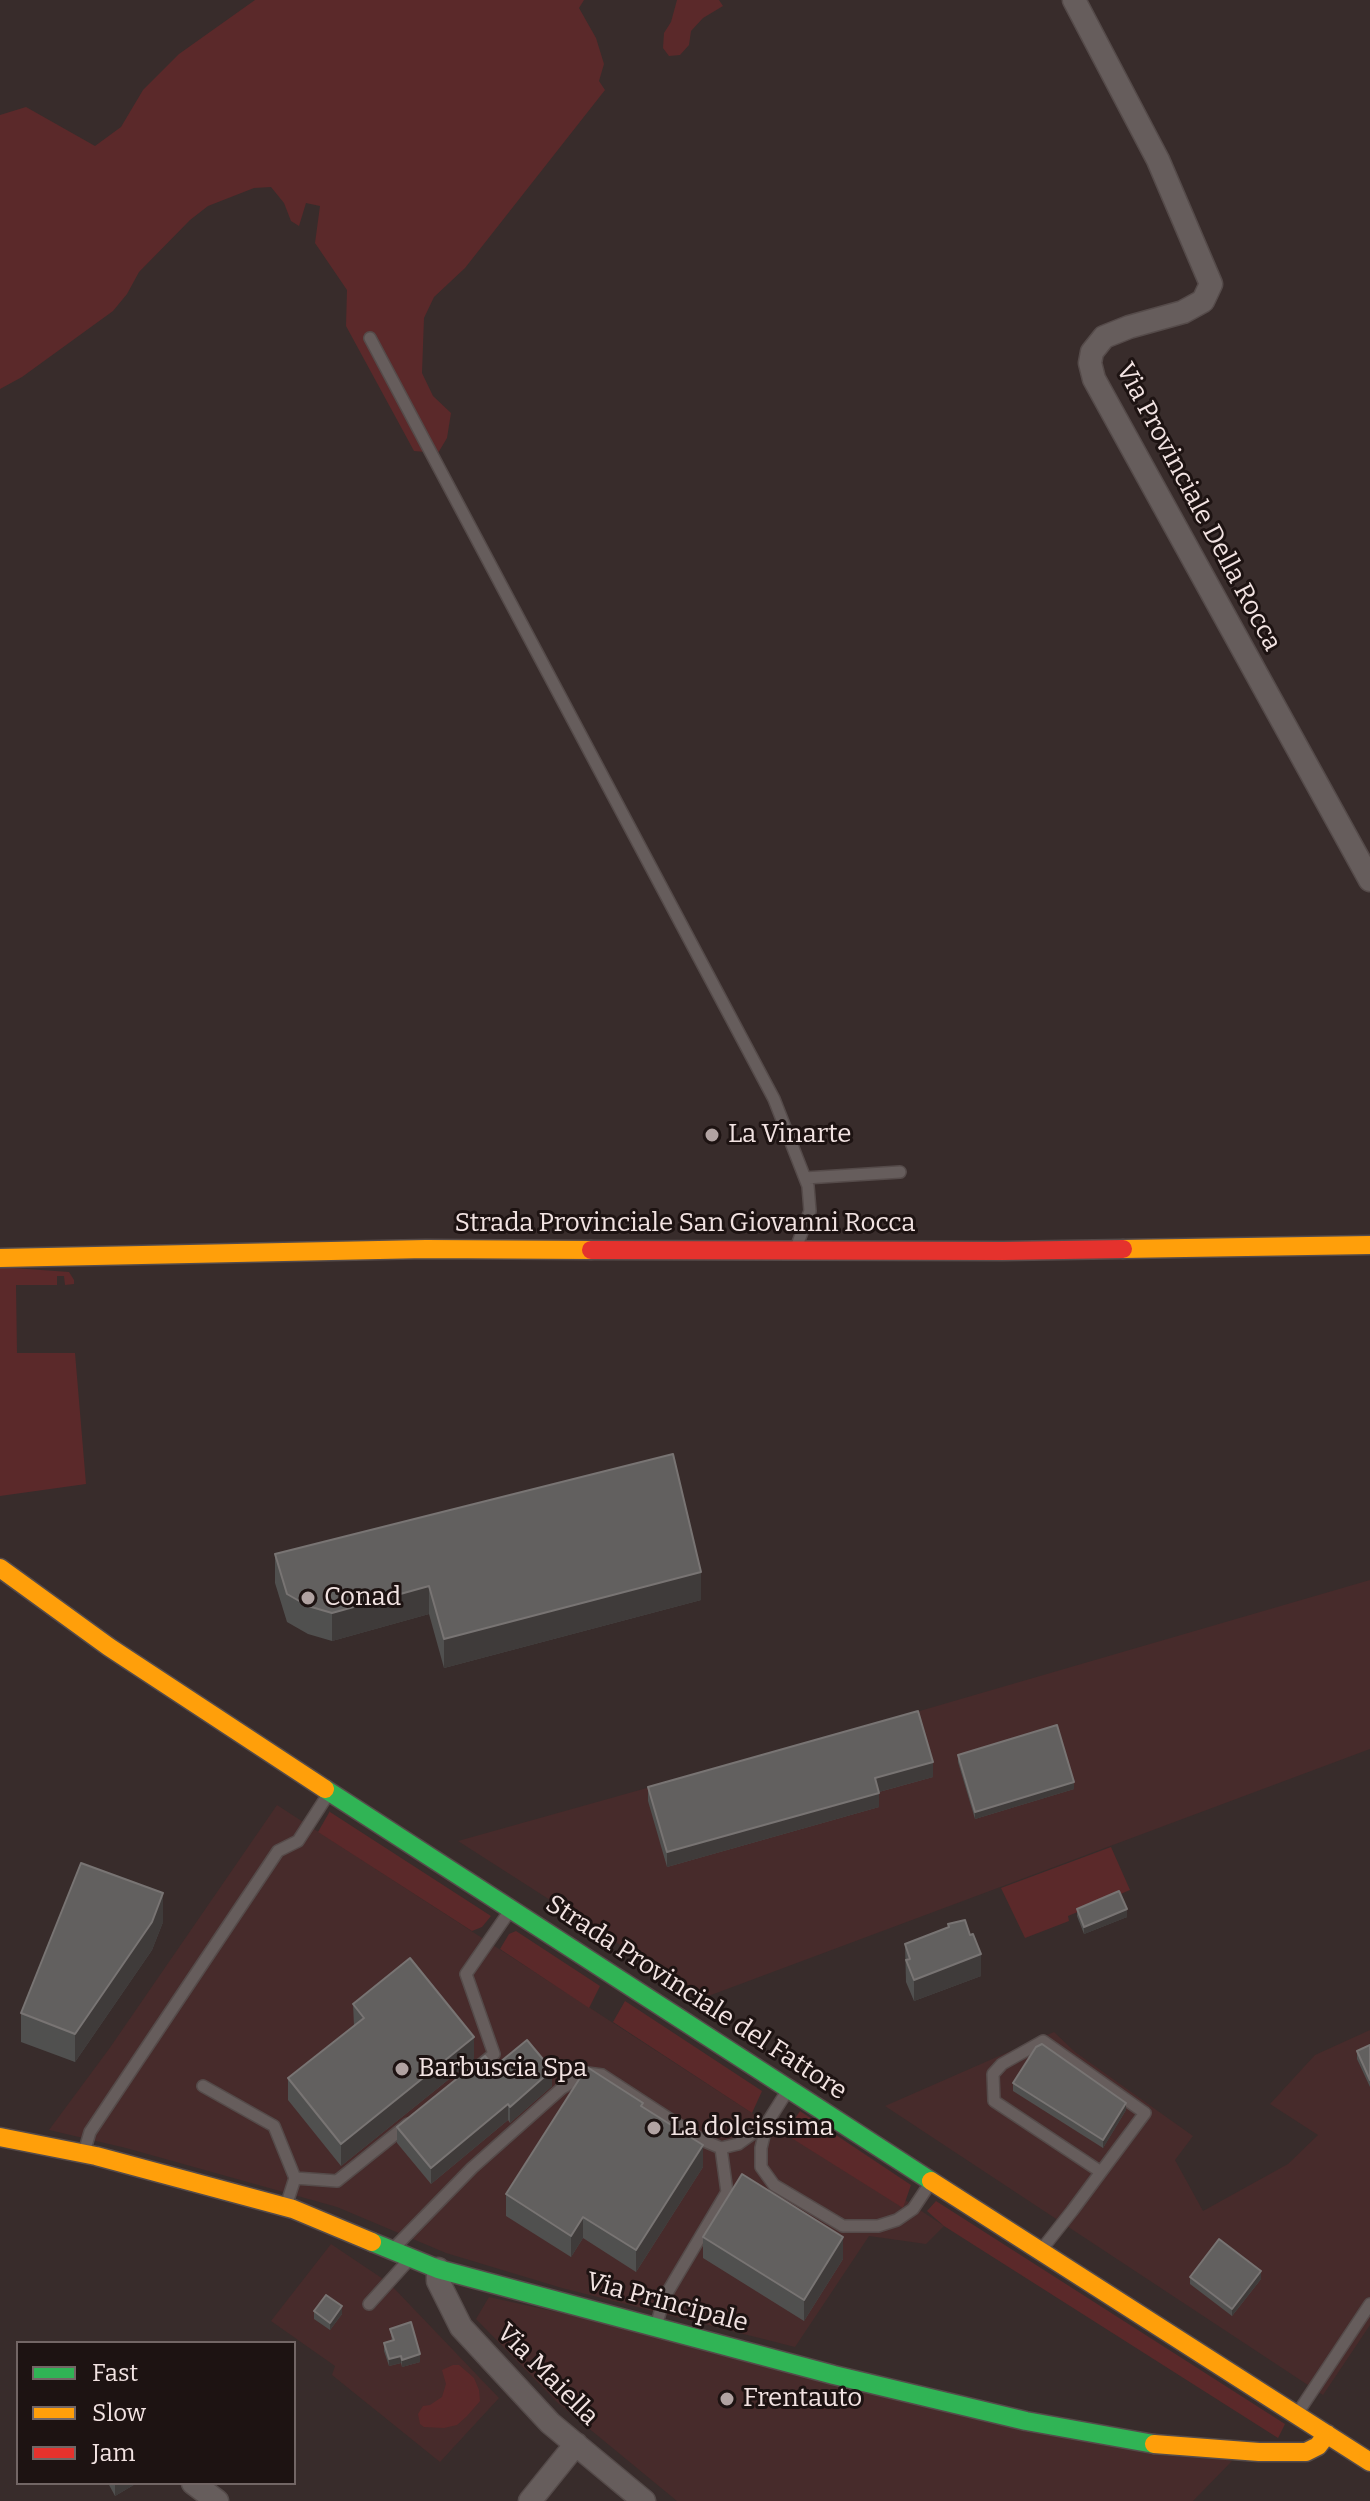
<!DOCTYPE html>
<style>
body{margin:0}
#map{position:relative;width:1370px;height:2501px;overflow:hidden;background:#382c2b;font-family:Bitter,serif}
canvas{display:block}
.legend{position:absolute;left:16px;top:2341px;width:280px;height:144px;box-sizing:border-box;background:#1d1312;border:2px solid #726665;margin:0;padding:10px 14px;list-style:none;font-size:24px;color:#f2e3e2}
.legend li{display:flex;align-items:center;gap:16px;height:40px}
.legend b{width:40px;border:2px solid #726665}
</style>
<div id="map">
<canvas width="1370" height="2501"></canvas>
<ul class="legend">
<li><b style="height:10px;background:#30b455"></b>Fast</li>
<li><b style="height:10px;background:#ff9f0a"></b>Slow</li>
<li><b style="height:10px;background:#e5322d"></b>Jam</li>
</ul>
</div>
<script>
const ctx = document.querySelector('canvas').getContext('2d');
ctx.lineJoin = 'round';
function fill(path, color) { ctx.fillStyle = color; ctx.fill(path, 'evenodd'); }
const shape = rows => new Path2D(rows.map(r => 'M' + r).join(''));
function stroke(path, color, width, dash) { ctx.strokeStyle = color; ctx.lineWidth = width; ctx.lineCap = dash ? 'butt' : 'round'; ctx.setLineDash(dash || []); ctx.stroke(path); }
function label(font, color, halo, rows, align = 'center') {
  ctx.font = font + ' Bitter,serif'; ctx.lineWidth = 6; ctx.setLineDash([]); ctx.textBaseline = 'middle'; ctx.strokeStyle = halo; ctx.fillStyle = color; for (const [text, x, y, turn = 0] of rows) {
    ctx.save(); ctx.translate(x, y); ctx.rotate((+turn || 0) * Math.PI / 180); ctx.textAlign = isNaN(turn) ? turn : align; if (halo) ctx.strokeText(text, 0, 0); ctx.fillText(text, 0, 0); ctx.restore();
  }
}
const built = shape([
 [1370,1580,1370,1749,703,1998,458,1841,875,1724],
 [277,1805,752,2113,903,2207,905,2200,944,2226,926,2244,869,2236,795,2347,562,2288,446,2253,337,2207,126,2148,49,2130,109,2049],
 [1370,2030,1370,2325,1323,2395,885,2106,1054,2032,1075,2052,1193,2136,1175,2160,1203,2211,1288,2164,1318,2135,1270,2104,1315,2055],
 [331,2244,389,2283,499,2398,440,2462,332,2375,335,2366,271,2321],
 [489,2297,1232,2461,1193,2501,677,2501,558,2403,476,2319]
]);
const green = shape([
 [255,0,584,0,579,8,596,38,604,64,599,81,605,90,465,268,434,297,424,318,422,373,433,396,451,413,447,438,438,453,414,451,346,326,347,290,315,243,320,206,306,203,299,226,291,221,284,203,271,187,254,188,208,206,190,220,139,272,127,294,113,311,22,377,0,389,0,115,26,107,95,146,121,127,143,90,179,54],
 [677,0,719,0,723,6,703,18,691,31,689,45,680,55,669,56,663,48,664,33,671,22],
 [0,1267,69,1272,74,1280,74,1284,65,1285,64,1276,57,1276,57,1285,16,1285,17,1353,75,1353,86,1484,0,1496],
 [330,1811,330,1812,491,1916,482,1927,472,1931,318,1832],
 [1111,1847,1130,1890,1068,1916,1069,1921,1025,1938,1001,1888],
 [516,1931,600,1986,589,2008,500,1949,509,1934],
 [625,2001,762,2091,752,2113,613,2022],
 [800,2111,911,2185,903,2208,785,2134],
 [936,2201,1285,2424,1278,2438,944,2226,927,2211],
 [453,2365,459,2365,474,2378,479,2390,480,2401,467,2416,457,2425,444,2428,424,2427,420,2424,418,2414,423,2406,430,2405,442,2397,446,2384,442,2370]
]);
const lane = shape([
 [370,338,774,1099,808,1186,810,1211,796,1248],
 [805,1178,900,1172],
 [477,2068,494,2054,466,1974,509,1912],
 [203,2086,274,2126,295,2178],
 [767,2123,761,2148,761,2167,774,2185,843,2226,878,2226,897,2220,913,2209,931,2182],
 [85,2149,90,2132,278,1851,298,1841,329,1793],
 [287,2203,295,2178,337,2181,408,2124],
 [393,2249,472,2168,562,2088,587,2073,602,2075,702,2140,721,2148,738,2144,767,2123,786,2093],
 [1042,2249,1072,2211,1101,2172,1145,2113,1043,2041,1002,2064,993,2074,994,2101,1101,2172],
 [369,2304,407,2262],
 [657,2323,664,2298,727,2192,721,2148],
 [1297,2414,1370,2304]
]);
const street = shape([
 [1074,0,1158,160,1211,284,1203,301,1183,312,1129,327,1104,337,1092,352,1090,363,1094,379,1370,880],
 [438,2269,438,2281,461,2327,550,2423,644,2501],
 [193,2483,217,2501],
 [530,2501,576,2444]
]);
const fast = shape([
 [325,1789,931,2181],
 [372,2242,438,2269,834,2375,1026,2421,1154,2444]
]);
const slow = shape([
 [1123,1249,1370,1245],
 [0,1258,426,1249,591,1250],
 [0,1568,109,1647,325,1789],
 [0,2137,96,2156,293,2209,372,2242],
 [931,2181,1370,2462],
 [1154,2444,1259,2452,1306,2452,1318,2446,1327,2434]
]);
const jam = shape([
 [591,1250,1003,1251,1123,1249]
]);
const wall = shape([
 [275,1554,701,1600,444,1668,429,1614,332,1641,308,1634,287,1622,275,1583],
 [958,1755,1074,1789,975,1819,958,1762],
 [933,1777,879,1792,879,1807,667,1867,648,1801,648,1787],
 [1077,1909,1127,1917,1084,1934,1077,1916],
 [163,1922,152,1950,75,2062,21,2042,21,2013],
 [948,1924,981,1976,914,2001,906,1982,905,1944,948,1928],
 [353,2004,474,2059,341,2166,288,2100,288,2078,354,2026],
 [1370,2045,1370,2087,1357,2059,1357,2051],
 [494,2067,552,2086,510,2123,508,2120,431,2184,397,2143,397,2127],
 [1013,2083,1126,2110,1103,2148,1013,2091],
 [643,2107,703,2167,636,2272,583,2238,571,2257,506,2216,506,2194],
 [703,2237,843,2259,804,2321,703,2258],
 [1190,2277,1261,2279,1232,2316,1190,2284],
 [314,2311,342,2314,330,2330,314,2319],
 [390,2329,420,2362,402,2367,401,2363,389,2366,384,2351,384,2343,392,2341],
 [108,2483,137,2483,115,2496]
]);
const shadedWall = shape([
 [701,1572,701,1600,444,1668,444,1639],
 [429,1586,429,1614,332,1641,332,1613],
 [933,1762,933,1777,875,1793,875,1778],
 [1074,1782,1074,1789,975,1819,975,1812],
 [879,1793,879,1807,667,1867,667,1852],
 [163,1893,163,1922,152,1950,75,2062,75,2034],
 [1127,1909,1127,1917,1084,1934,1084,1927],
 [981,1954,981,1976,914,2001,914,1980],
 [474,2037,474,2059,341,2166,341,2144],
 [552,2070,552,2086,510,2123,510,2107],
 [1126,2103,1126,2110,1103,2148,1103,2140],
 [508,2104,508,2120,431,2184,431,2168],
 [703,2145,703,2167,636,2272,636,2250],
 [583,2217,583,2238,571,2257,571,2236],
 [843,2237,843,2259,804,2321,804,2300],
 [1261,2271,1261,2279,1232,2316,1232,2309],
 [342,2306,342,2314,330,2330,330,2323],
 [420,2354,420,2362,402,2367,402,2360],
 [401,2356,401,2363,389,2366,389,2359],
 [115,2483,137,2483,115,2496]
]);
const building = shape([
 [673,1454,701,1572,444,1639,429,1586,332,1613,308,1606,287,1594,275,1554,673,1454],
 [918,1711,933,1762,875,1778,879,1793,667,1852,648,1787,918,1711],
 [1057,1725,1074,1782,975,1812,958,1755,1057,1725],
 [81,1863,163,1893,152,1922,75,2034,21,2013,81,1863],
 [1119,1891,1127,1909,1084,1927,1077,1909,1119,1891],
 [965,1920,970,1935,973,1934,981,1954,914,1980,906,1960,910,1959,905,1944,949,1927,948,1924,965,1920],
 [410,1958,474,2037,341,2144,288,2078,364,2018,353,2004,410,1958],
 [527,2040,552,2070,510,2107,508,2104,431,2168,397,2127,485,2056,494,2067,527,2040],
 [1042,2044,1126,2103,1103,2140,1013,2083,1036,2047,1042,2044],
 [1370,2045,1370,2080,1357,2051,1370,2045],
 [587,2067,643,2103,641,2106,703,2145,636,2250,583,2217,571,2236,506,2194,587,2067],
 [742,2174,843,2237,804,2300,703,2237,742,2174],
 [1219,2239,1261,2271,1232,2309,1190,2277,1219,2239],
 [326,2295,342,2306,330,2323,314,2311,326,2295],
 [411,2322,420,2354,402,2360,401,2356,389,2359,384,2343,394,2340,390,2329,411,2322]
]);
const markers = [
 [712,1135,8,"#b1a3a2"],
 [308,1598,8,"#b1a3a2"],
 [402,2069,8,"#b1a3a2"],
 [654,2128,8,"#b1a3a2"],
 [727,2399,8,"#b1a3a2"]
];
const streetNames = [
 ["Via Provinciale Della Rocca",1198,507,62],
 ["Strada Provinciale San Giovanni Rocca",685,1224],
 ["Strada Provinciale del Fattore",696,1998,33],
 ["Via Principale",667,2303,15],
 ["Via Maiella",547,2375,45]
];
const poiNames = [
 ["La Vinarte",728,1135],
 ["Conad",324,1598],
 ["Barbuscia Spa",418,2069],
 ["La dolcissima",670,2128],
 ["Frentauto",743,2399]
];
fill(built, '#472b2b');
fill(green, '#5b292a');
stroke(lane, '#554b4a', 14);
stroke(street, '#554b4a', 25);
stroke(fast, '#554b4a', 21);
stroke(slow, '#554b4a', 21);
stroke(jam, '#554b4a', 21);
stroke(lane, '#665d5c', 11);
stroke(street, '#665d5c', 22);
stroke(fast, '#30b455', 18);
stroke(slow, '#ff9f0a', 18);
stroke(jam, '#e5322d', 18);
fill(wall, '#50504f');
fill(shadedWall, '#3f3b3a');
fill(building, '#62605f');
stroke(building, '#787473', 2);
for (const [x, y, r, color] of markers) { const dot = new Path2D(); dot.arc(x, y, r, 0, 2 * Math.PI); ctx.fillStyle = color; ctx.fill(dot); stroke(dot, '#1d1312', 3); }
label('26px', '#f2e3e2', '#1d1312', streetNames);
label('26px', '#f2e3e2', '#1d1312', poiNames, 'left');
</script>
